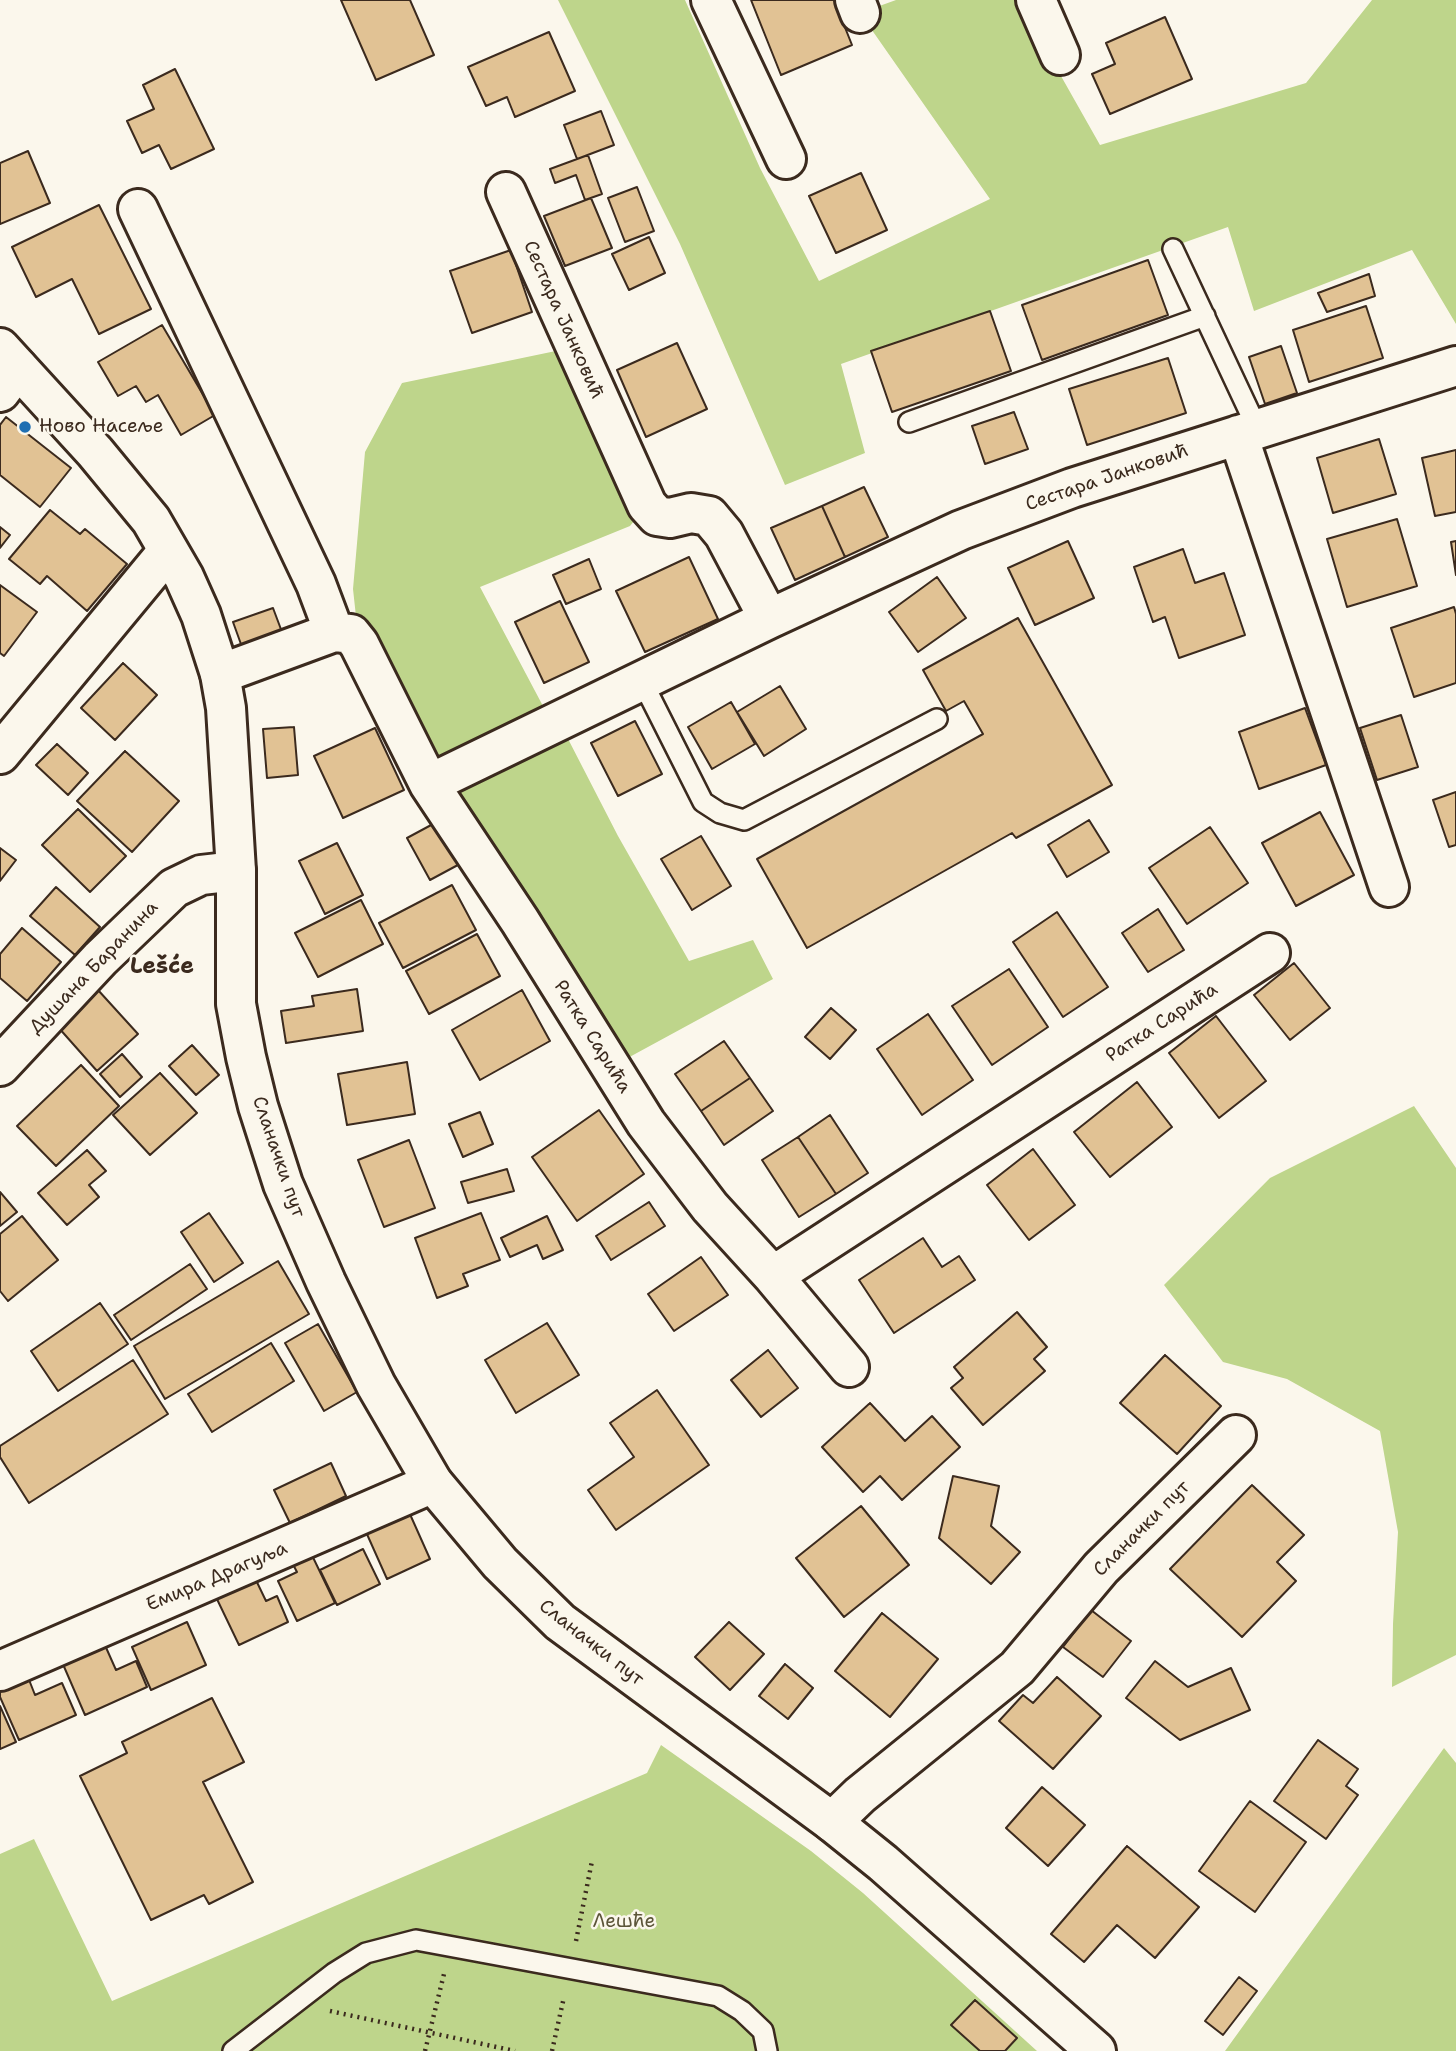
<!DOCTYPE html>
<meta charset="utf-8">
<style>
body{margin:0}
canvas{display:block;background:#fbf7ec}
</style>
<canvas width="1456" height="2051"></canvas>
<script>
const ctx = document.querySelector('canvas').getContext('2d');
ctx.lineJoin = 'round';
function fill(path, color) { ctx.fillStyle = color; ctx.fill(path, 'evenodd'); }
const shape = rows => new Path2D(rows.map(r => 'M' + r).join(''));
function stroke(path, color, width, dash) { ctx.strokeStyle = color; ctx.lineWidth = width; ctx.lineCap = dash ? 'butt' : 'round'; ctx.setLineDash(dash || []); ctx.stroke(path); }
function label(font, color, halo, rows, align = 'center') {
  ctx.font = font + ' "Shantell Sans",sans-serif'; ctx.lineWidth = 5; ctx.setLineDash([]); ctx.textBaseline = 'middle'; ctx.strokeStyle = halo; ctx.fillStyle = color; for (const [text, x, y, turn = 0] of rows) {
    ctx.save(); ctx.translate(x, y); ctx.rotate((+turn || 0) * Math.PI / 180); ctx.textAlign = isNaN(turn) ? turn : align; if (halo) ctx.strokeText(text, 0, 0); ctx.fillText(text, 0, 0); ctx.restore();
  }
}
const green = shape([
 [558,0,685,0,760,168,819,281,990,199,860,13,896,0,1018,0,1100,145,1306,83,1372,0,1456,0,1456,324,1412,250,1254,311,1228,227,841,364,865,453,785,485,680,244],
 [575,347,647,505,630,526,480,587,553,725,429,784,359,644,353,589,365,452,402,383],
 [566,735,618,836,689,961,753,940,773,979,624,1060,456,791],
 [1414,1106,1456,1168,1456,1655,1392,1687,1393,1624,1398,1532,1380,1431,1287,1379,1223,1362,1164,1285,1270,1178],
 [661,1745,811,1851,863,1893,1037,2051,0,2051,0,1854,34,1839,112,2001,647,1773],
 [1444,1748,1456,1763,1456,2051,1225,2051]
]);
const building = shape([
 [341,0,410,0,434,55,376,80,341,0],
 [751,0,834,0,852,45,781,75,751,0],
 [1165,17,1192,79,1110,114,1092,74,1115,64,1106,43,1165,17],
 [549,32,575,91,515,117,507,97,486,106,468,67,549,32],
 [175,69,214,149,171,169,159,145,142,153,127,121,154,109,143,85,175,69],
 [601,111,614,145,577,159,564,125,601,111],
 [28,151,50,203,0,224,0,163,28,151],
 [588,155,602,194,585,200,576,175,555,183,550,169,588,155],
 [861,173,887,230,836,253,809,196,861,173],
 [637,187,654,231,625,242,608,198,637,187],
 [591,198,612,248,565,266,544,216,591,198],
 [99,205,151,309,99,334,72,279,36,297,12,247,99,205],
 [649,237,665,273,629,290,612,254,649,237],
 [511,250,532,312,472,333,450,271,511,250],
 [1148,260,1168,315,1042,360,1022,305,1148,260],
 [1369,274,1375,296,1327,312,1318,293,1369,274],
 [1366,306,1383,358,1309,382,1293,330,1366,306],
 [990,311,1011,371,892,412,871,351,990,311],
 [162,325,215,415,181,435,158,395,146,402,136,386,118,396,98,362,162,325],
 [677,343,707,409,646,437,617,370,677,343],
 [1281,346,1297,393,1265,404,1249,357,1281,346],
 [1168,358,1186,413,1087,445,1069,389,1168,358],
 [1014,412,1028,449,985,464,972,426,1014,412],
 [6,417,71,468,40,507,0,475,0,425,6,417],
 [1379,439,1396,494,1333,513,1317,458,1379,439],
 [1456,450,1456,512,1435,516,1422,458,1456,450],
 [864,487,888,537,845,557,822,506,864,487],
 [822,506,845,557,795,580,771,528,822,506],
 [50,510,80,534,85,529,127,564,87,611,47,576,40,584,9,559,50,510],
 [1397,519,1417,586,1347,607,1327,539,1397,519],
 [0,527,10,535,0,548,0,527],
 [1068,541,1094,598,1035,625,1008,568,1068,541],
 [1456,541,1456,575,1451,542,1456,541],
 [1183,549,1195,583,1224,573,1245,635,1179,658,1165,617,1153,622,1134,567,1183,549],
 [689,557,718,619,645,652,616,591,689,557],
 [589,559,601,589,566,604,553,575,589,559],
 [937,577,966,618,918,652,889,612,937,577],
 [0,585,37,612,4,656,0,653,0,585],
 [560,601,589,662,544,683,515,622,560,601],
 [1454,607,1456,614,1456,683,1414,697,1391,628,1454,607],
 [273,608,282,632,242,647,233,622,273,608],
 [1018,618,1112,785,1016,838,1012,833,807,948,757,859,983,734,964,701,946,711,923,670,1018,618],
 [123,663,157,695,115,740,81,708,123,663],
 [780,686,806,729,764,756,737,712,780,686],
 [731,702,755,744,712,769,688,727,731,702],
 [1305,708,1326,765,1259,789,1239,732,1305,708],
 [1401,715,1418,767,1377,780,1360,728,1401,715],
 [635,721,662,774,618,796,591,743,635,721],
 [294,727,298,775,267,778,263,729,294,727],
 [375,728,404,790,343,818,314,756,375,728],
 [57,744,88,773,68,795,36,765,57,744],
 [125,751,179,801,132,852,77,801,125,751],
 [1456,792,1456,845,1449,847,1433,800,1456,792],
 [78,809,126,856,90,892,42,845,78,809],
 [1320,812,1354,875,1296,906,1262,843,1320,812],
 [446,817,469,859,430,880,407,838,446,817],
 [1089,820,1109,852,1067,877,1048,845,1089,820],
 [1210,827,1248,883,1187,924,1149,868,1210,827],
 [701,836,731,886,692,910,661,859,701,836],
 [337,843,363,895,325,914,299,861,337,843],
 [0,848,16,860,0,881,0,848],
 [452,885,476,930,403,968,379,923,452,885],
 [56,887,100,927,75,955,30,916,56,887],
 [361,900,383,944,318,977,295,933,361,900],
 [1158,909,1184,950,1148,972,1122,933,1158,909],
 [1057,912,1108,987,1063,1017,1013,942,1057,912],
 [22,928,61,962,27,1001,0,978,0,954,22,928],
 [477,934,500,976,429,1014,406,971,477,934],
 [1294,963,1330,1008,1290,1040,1254,995,1294,963],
 [1009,969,1048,1027,992,1065,952,1006,1009,969],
 [357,989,363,1031,286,1043,281,1011,314,1006,312,996,357,989],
 [98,990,138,1034,97,1071,58,1027,98,990],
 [522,990,550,1041,480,1080,452,1030,522,990],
 [831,1008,856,1030,830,1059,805,1037,831,1008],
 [928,1014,973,1080,922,1115,877,1049,928,1014],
 [1216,1016,1266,1081,1219,1118,1169,1053,1216,1016],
 [724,1041,750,1078,701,1111,675,1074,724,1041],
 [192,1045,219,1075,196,1095,169,1066,192,1045],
 [122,1054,142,1077,120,1097,100,1074,122,1054],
 [407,1062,415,1114,347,1125,338,1074,407,1062],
 [81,1065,119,1106,56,1166,17,1126,81,1065],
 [160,1073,197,1113,150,1155,113,1115,160,1073],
 [750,1078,773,1111,724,1145,701,1111,750,1078],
 [1137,1082,1172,1127,1110,1177,1074,1132,1137,1082],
 [599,1110,644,1174,577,1221,532,1157,599,1110],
 [480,1112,493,1144,463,1157,449,1124,480,1112],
 [830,1115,868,1173,836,1194,798,1137,830,1115],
 [798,1137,836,1194,799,1217,762,1160,798,1137],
 [409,1140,435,1208,384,1227,358,1160,409,1140],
 [1033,1149,1075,1205,1029,1240,987,1185,1033,1149],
 [87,1150,106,1171,89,1185,99,1197,67,1225,38,1193,87,1150],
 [507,1169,514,1191,468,1203,461,1182,507,1169],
 [0,1192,17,1212,0,1226,0,1192],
 [649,1202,665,1226,611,1260,596,1236,649,1202],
 [209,1213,243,1263,214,1282,181,1232,209,1213],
 [481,1213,500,1260,463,1274,468,1286,437,1298,415,1238,481,1213],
 [22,1216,58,1260,8,1301,0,1291,0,1234,22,1216],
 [547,1216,563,1250,543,1259,537,1245,510,1257,501,1238,547,1216],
 [923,1238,942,1267,959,1256,975,1280,894,1333,859,1280,923,1238],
 [701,1257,728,1295,674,1331,648,1294,701,1257],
 [278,1261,309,1314,165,1399,134,1346,278,1261],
 [190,1264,207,1289,131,1340,114,1315,190,1264],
 [100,1303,128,1344,58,1391,31,1351,100,1303],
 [1017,1312,1047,1347,1034,1359,1045,1371,983,1425,951,1388,963,1378,954,1367,1017,1312],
 [547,1323,579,1375,516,1413,485,1360,547,1323],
 [318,1324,357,1392,324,1411,285,1343,318,1324],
 [271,1343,294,1381,212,1432,188,1394,271,1343],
 [768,1350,798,1388,761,1417,731,1380,768,1350],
 [1165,1355,1221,1406,1177,1454,1120,1403,1165,1355],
 [133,1360,168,1414,29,1503,0,1457,0,1446,133,1360],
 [657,1390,709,1465,616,1530,588,1490,634,1457,610,1423,657,1390],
 [870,1403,905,1441,932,1416,960,1447,902,1500,880,1476,863,1492,822,1447,870,1403],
 [331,1463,346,1496,290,1523,274,1490,331,1463],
 [953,1476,999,1486,991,1526,1020,1552,991,1584,939,1538,953,1476],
 [1252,1485,1304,1535,1277,1562,1296,1581,1242,1637,1170,1569,1252,1485],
 [861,1506,909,1565,844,1617,796,1558,861,1506],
 [409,1512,430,1559,387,1579,366,1532,409,1512],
 [308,1547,335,1603,297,1621,278,1581,297,1572,289,1557,308,1547],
 [363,1549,380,1584,337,1605,320,1570,363,1549],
 [254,1576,266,1601,277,1596,288,1622,239,1645,215,1595,254,1576],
 [1091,1610,1131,1641,1103,1677,1063,1647,1091,1610],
 [882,1613,938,1659,890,1717,835,1671,882,1613],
 [187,1622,206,1665,151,1690,132,1647,187,1622],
 [729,1622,764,1654,730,1690,695,1657,729,1622],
 [104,1643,116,1670,136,1661,147,1687,85,1715,62,1662,104,1643],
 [1155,1661,1188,1687,1231,1668,1250,1710,1180,1740,1126,1698,1155,1661],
 [785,1664,813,1688,788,1719,759,1696,785,1664],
 [24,1667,35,1695,62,1683,76,1715,19,1740,0,1697,0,1677,24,1667],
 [1057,1677,1101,1716,1053,1769,999,1721,1023,1695,1033,1703,1057,1677],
 [212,1698,244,1762,203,1782,253,1882,209,1904,204,1895,151,1920,80,1776,127,1753,122,1742,212,1698],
 [0,1706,16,1742,0,1749,0,1706],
 [1318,1740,1358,1769,1346,1786,1358,1795,1326,1839,1274,1801,1318,1740],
 [1042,1787,1085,1825,1048,1866,1006,1828,1042,1787],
 [1250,1801,1306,1842,1255,1912,1199,1871,1250,1801],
 [1127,1846,1199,1907,1155,1958,1117,1925,1084,1962,1051,1934,1127,1846],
 [1239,1977,1257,1991,1223,2035,1205,2021,1239,1977],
 [975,2000,1017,2038,1005,2051,980,2051,951,2025,975,2000]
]);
const path = shape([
 [576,1941,592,1861],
 [330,2011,515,2051],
 [425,2051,444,1974],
 [552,2051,564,1997]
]);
const service = shape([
 [1173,249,1257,428],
 [909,422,1205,316],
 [642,681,703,802,720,813,744,820,937,719],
 [233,2051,334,1973,366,1953,416,1940,718,1996,742,2011,763,2031,767,2051]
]);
const minor = shape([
 [711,0,786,159],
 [855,0,860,13],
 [1036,0,1060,55],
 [506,192,647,505,657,516,670,518,691,513,709,516,724,534,769,619],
 [138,209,316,584,334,632],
 [0,392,18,368],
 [1238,435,1389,887],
 [220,674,334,632,351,634,359,644,429,784,520,921,646,1123,710,1207,773,1276,849,1367],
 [0,754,168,551],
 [429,784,769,619,961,530,1072,488,1456,366],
 [0,1066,100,959,174,888,201,875,236,871],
 [773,1276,1270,953],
 [0,1671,433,1483],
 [832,1822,860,1795,1017,1668,1101,1568,1236,1435]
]);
const tertiary = shape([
 [0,348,95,452,151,520,184,577,201,615,220,674,226,708,236,871,236,1004,246,1057,258,1106,283,1184,326,1282,376,1385,433,1483,500,1563,560,1622,832,1822,883,1863,1096,2051]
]);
const markers = [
 [25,427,7,"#1f6fb2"]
];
const streetNames = [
 ["Сестара Јанковић",563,320,66],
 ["Сестара Јанковић",1107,478,-19],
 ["Душана Баранина",94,968,-46],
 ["Ратка Сарића",1162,1023,-33],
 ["Ратка Сарића",592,1037,58],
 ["Сланачки пут",278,1157,71],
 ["Сланачки пут",1142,1529,-45],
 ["Емира Драгуља",217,1577,-23],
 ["Сланачки пут",591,1643,38]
];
const poiNames = [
 ["Ново Насеље",39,427]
];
const parkNames = [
 ["Лешће",624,1922]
];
const quarterNames = [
 ["Lešće",162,967]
];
fill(green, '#bed58b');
fill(building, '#e1c294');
stroke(building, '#3b2a1e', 2);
stroke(service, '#3b2a1e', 24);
stroke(minor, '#3b2a1e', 44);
stroke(tertiary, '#3b2a1e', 44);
stroke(path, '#3b2a1e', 4.5, [2, 5]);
stroke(service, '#fbf7ec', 19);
stroke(minor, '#fbf7ec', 38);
stroke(tertiary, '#fbf7ec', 38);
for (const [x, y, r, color] of markers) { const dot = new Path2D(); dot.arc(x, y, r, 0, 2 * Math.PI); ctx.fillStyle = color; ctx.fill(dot); stroke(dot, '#fbf7ec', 2.5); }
label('19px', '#3b2a1e', '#fbf7ec', streetNames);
label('19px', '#3b2a1e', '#fbf7ec', poiNames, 'left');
label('19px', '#5c5539', '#fbf7ec', parkNames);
label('bold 23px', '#3b2a1e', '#fbf7ec', quarterNames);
</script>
